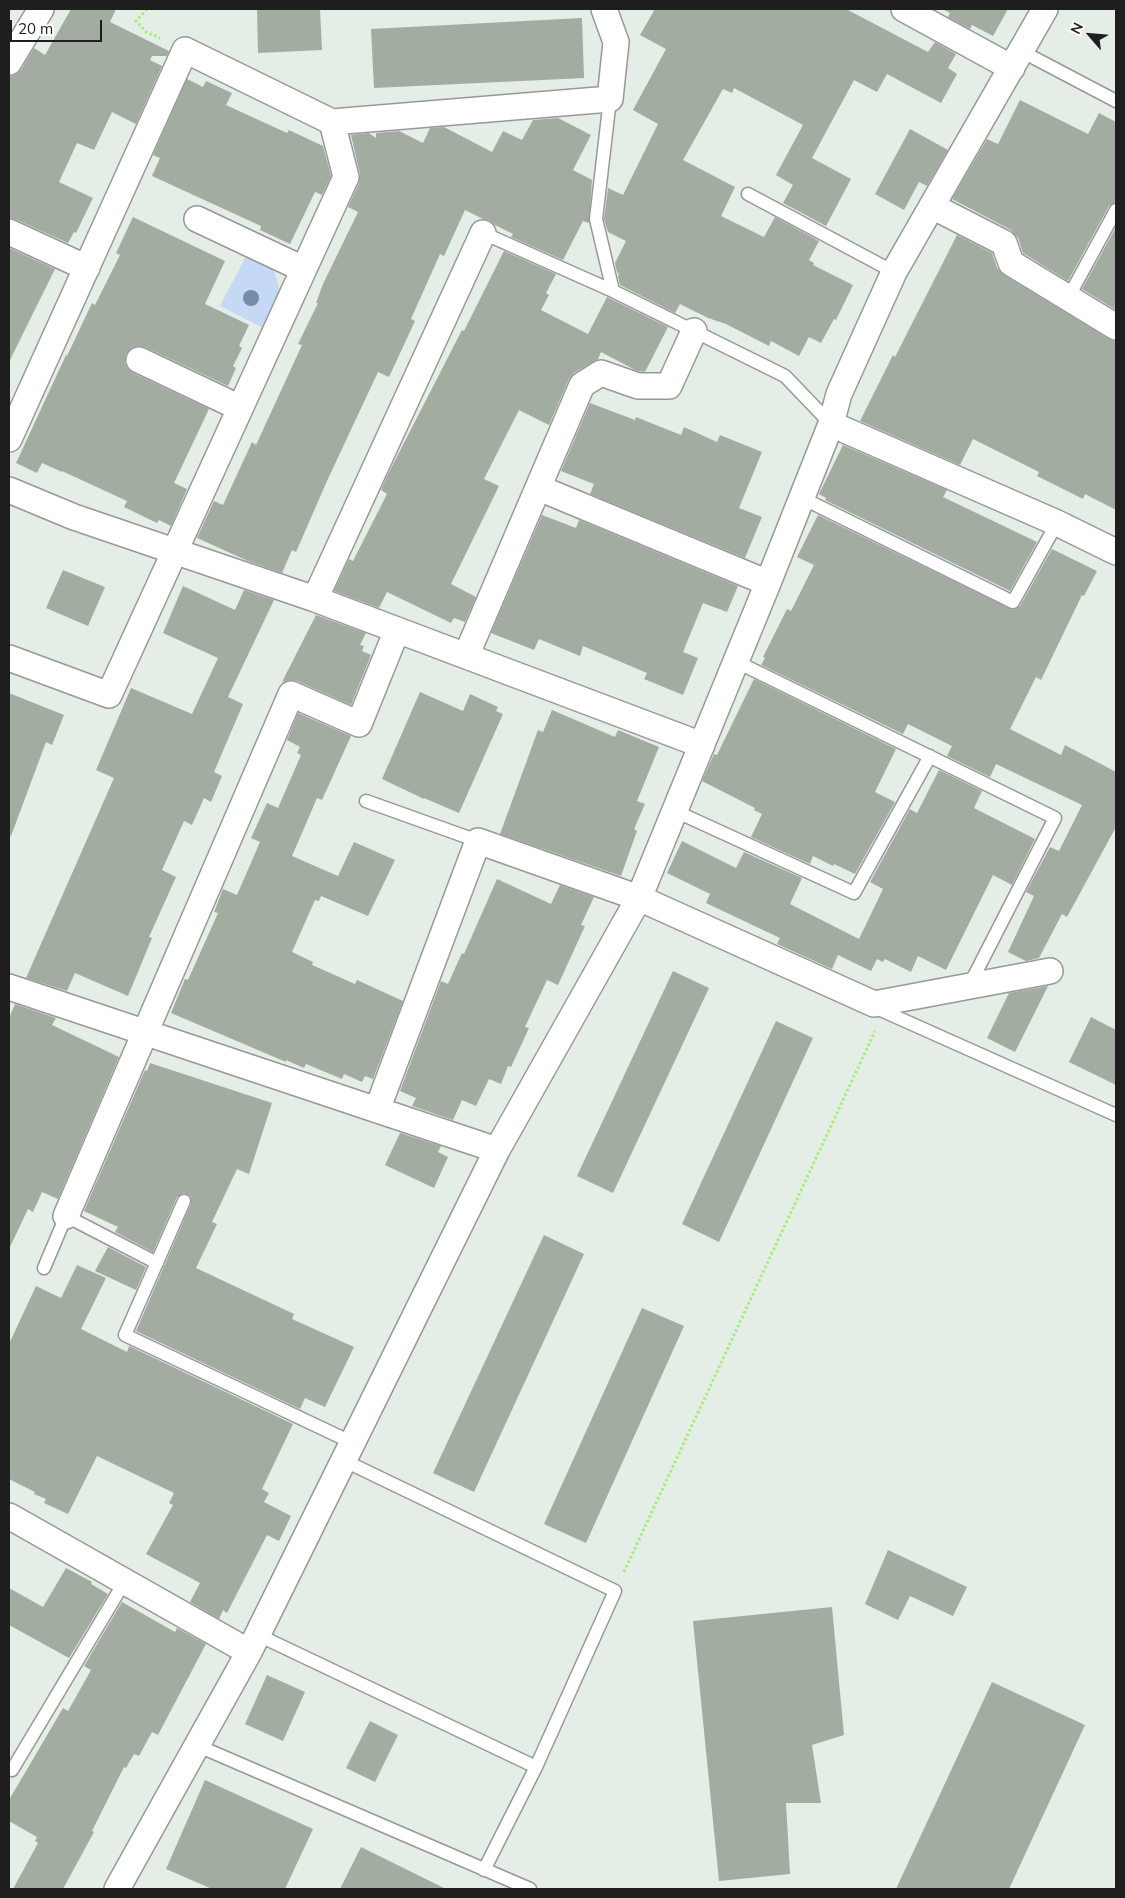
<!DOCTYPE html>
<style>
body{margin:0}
#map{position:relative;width:1125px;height:1898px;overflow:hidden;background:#e5eee6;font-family:Mulish,sans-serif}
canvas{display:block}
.frame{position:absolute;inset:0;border:10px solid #1e1e1e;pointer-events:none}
.north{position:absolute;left:1065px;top:10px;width:50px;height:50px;-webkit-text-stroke:4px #fff;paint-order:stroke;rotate:297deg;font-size:14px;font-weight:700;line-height:20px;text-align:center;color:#1e1e1e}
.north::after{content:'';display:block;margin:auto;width:18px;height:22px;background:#1e1e1e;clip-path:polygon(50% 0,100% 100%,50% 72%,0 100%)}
.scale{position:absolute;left:10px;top:20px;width:92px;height:22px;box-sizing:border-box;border:2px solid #1e1e1e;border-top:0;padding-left:6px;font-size:15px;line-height:18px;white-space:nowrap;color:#1e1e1e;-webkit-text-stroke:4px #fff;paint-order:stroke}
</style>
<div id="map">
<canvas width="1125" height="1898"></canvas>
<div class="frame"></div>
<div class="north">N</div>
<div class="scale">20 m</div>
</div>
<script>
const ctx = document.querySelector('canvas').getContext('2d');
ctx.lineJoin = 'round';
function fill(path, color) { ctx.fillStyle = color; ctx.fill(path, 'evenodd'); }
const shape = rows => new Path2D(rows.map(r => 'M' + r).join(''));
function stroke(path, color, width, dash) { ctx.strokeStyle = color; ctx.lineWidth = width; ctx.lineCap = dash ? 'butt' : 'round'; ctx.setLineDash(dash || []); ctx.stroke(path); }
const park = shape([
 [246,256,274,270,280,291,276,307,267,326,261,327,220,306]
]);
const building = shape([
 [71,9,116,9,110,22,169,51,167,56,152,56,150,60,162,66,136,124,112,112,94,150,77,143,59,182,93,198,76,233,74,232,68,243,15,219,9,218,9,76,15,75,21,70,34,48,45,55],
 [257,9,320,9,322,50,258,53],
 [655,9,846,9,928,52,935,42,956,54,948,68,957,74,941,103,887,74,877,92,854,80,812,158,851,179,826,226,783,203,793,185,776,175,803,125,734,88,732,93,723,89,683,160,735,187,721,216,764,237,775,217,819,241,809,260,814,263,813,265,853,285,836,320,834,319,821,343,809,337,799,356,771,341,769,346,726,324,708,318,680,304,675,313,620,285,618,276,619,274,617,272,615,263,626,241,608,232,604,219,608,188,623,195,658,124,633,110,666,49,640,35],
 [942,9,1008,9,993,36,972,25,970,29,948,17,950,13],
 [582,18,584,78,374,88,371,29],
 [187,79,203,87,206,81,232,93,226,105,287,133,289,130,323,146,331,176,322,195,315,192,290,244,260,230,261,226,152,176,160,158,153,155],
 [1020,100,1088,134,1099,113,1116,122,1116,202,1109,206,1068,281,1023,253,1018,238,1011,230,952,199,987,139,998,144],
 [558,118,591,135,573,170,592,180,589,223,583,221,563,260,511,237,513,234,495,225,489,220,483,219,465,210,444,256,440,254,411,319,415,321,389,377,378,372,327,481,296,552,292,550,282,573,248,561,197,538,214,501,223,505,252,442,256,445,302,345,298,344,318,303,316,303,323,284,358,212,348,207,359,183,360,174,351,135,369,133,376,138,376,133,399,131,423,143,430,128,444,127,492,152,503,131,522,140,533,120],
 [910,129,948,150,927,186,919,182,904,210,875,194],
 [133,217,225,261,205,304,249,325,239,346,242,348,233,366,236,368,228,386,145,347,137,346,131,348,126,354,125,362,127,368,133,373,209,409,174,483,187,489,171,526,159,520,157,523,124,507,127,501,62,471,62,472,42,463,37,473,16,463,66,355,67,356,92,303,95,305,120,255,116,253],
 [1116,227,1116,310,1082,289],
 [957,235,992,253,997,268,1004,275,1109,339,1116,341,1116,510,1085,494,1083,499,1037,476,1039,472,973,439,960,465,860,421,893,355,895,357],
 [9,248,55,269,9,362],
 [504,251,556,274,546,293,549,295,541,310,588,334,607,297,668,327,645,372,637,371,601,352,598,359,574,373,569,379,549,425,519,410,484,479,499,486,451,584,476,597,465,622,454,618,451,623,387,592,379,608,334,591,349,559,353,561,387,494,381,490,387,476,462,330,464,331],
 [590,403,635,420,636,417,681,435,684,427,717,442,720,435,762,452,739,508,762,517,745,558,590,494,594,484,561,471],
 [843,445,947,490,943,497,1037,542,1010,591,825,500,826,498,819,494],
 [542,515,576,528,579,520,738,586,727,612,703,603,683,652,698,658,683,695,644,679,647,673,583,646,580,656,539,639,534,650,491,633],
 [818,515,1013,610,1020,606,1052,549,1097,571,1084,596,1082,595,1041,680,1036,677,1010,729,1061,755,1065,745,1116,772,1116,827,1067,917,1062,914,1039,958,1026,961,1008,952,1034,896,1026,892,1050,847,1059,851,1082,805,996,764,990,777,947,756,952,746,908,724,903,734,761,665,765,658,763,657,787,609,791,611,814,565,797,557],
 [63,570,105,587,88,626,46,608],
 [183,586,235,610,244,590,274,600,228,697,243,704,214,772,222,776,211,802,204,798,192,825,184,821,162,870,176,877,149,937,152,938,128,996,75,973,67,991,26,978,114,778,96,770,131,688,192,714,218,658,163,633],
 [316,615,366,633,360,645,364,646,362,651,371,655,351,705,297,681,290,680,282,682],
 [754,679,896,749,875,792,895,802,855,874,834,864,833,866,813,856,810,864,751,837,762,814,754,810,755,808,702,781,714,754,717,755],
 [420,692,463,711,470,694,498,707,496,711,503,714,459,813,424,798,424,799,382,779],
 [9,693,64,715,52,745,46,742,11,836,9,835],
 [552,710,615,737,618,730,659,747,637,801,645,804,634,829,637,831,621,876,500,834,538,730,543,732],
 [298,713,351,736,322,800,317,798,292,856,338,876,354,842,395,860,368,916,321,896,319,901,315,900,292,952,313,962,312,965,355,984,357,980,403,1001,373,1079,365,1076,362,1082,344,1074,342,1079,306,1064,304,1068,286,1060,286,1062,171,1013,185,979,188,980,218,913,214,912,223,889,237,895,260,842,251,838,267,803,278,808,301,755,297,753,300,747,287,740],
 [939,770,982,791,974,808,1035,839,1012,885,993,875,946,970,918,956,911,972,885,959,883,962,877,959,871,971,838,955,832,969,777,944,780,938,706,903,710,894,667,873,682,841,736,868,744,852,802,878,790,904,859,939,883,889,870,882,910,809,917,813],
 [497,879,551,904,560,885,594,897,581,925,585,926,558,985,547,980,525,1027,529,1028,511,1067,508,1066,501,1084,489,1079,476,1106,462,1100,453,1120,412,1106,416,1098,400,1091,441,981,448,984,462,953,464,954],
 [673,971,709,988,613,1193,577,1176],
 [1048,986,1015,1052,987,1038,1009,993],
 [15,1004,56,1018,52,1025,119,1057,58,1199,42,1192,33,1212,28,1209,9,1249,9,1018],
 [1091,1017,1116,1030,1116,1085,1069,1062],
 [776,1021,813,1038,719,1242,682,1224],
 [150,1063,272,1103,249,1174,237,1169,212,1222,217,1224,196,1268,294,1314,292,1319,354,1347,325,1407,305,1398,300,1409,136,1331,191,1204,191,1197,184,1193,177,1197,153,1252,115,1232,118,1227,84,1211,145,1070,147,1071],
 [400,1133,441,1146,438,1152,448,1157,434,1188,385,1165],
 [544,1235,584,1254,474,1492,433,1473],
 [108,1247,146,1267,136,1290,95,1271],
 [77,1265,106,1278,81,1329,127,1352,129,1346,293,1424,262,1489,269,1493,264,1502,291,1516,279,1541,267,1535,227,1613,223,1610,219,1619,190,1602,200,1583,146,1554,173,1505,169,1503,174,1493,97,1456,68,1514,44,1503,46,1499,34,1494,35,1492,9,1479,9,1344,36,1286,61,1298],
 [642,1308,684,1326,586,1543,544,1524],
 [888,1550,967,1587,953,1616,910,1596,898,1620,865,1604],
 [66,1568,92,1582,91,1584,108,1594,69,1658,9,1625,9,1588,43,1607],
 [122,1602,175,1632,177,1628,206,1644,158,1735,152,1732,139,1756,134,1754,126,1768,124,1767,92,1831,94,1832,63,1889,13,1889,38,1843,35,1841,37,1837,9,1821,9,1800,63,1708,68,1711,91,1670,84,1666],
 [832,1607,844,1735,812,1745,821,1803,786,1803,790,1874,719,1881,693,1621],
 [267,1675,305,1692,283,1741,245,1724],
 [992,1682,1085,1725,1009,1889,896,1889],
 [370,1721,398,1735,375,1782,346,1768],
 [205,1780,313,1829,285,1889,212,1889,166,1869],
 [361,1847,446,1889,340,1889]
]);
const path = shape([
 [147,9,136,21,146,32,160,38],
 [624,1572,875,1031]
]);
const service = shape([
 [1021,51,1116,101],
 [610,99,596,219,613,291],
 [748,194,894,272],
 [483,233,613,291,785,376,831,424],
 [1068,298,1116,210],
 [802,498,1013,602,1057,523],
 [737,662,1055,818,969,986],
 [366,801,478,841],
 [675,811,854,893,930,756],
 [876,1005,883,1011,1116,1115],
 [184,1201,125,1335,353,1443],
 [44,1268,66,1216,157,1263],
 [345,1461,615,1591,536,1767,484,1870],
 [258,1635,536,1767],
 [196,1745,530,1889],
 [9,1769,12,1770,125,1581]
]);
const minor = shape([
 [904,9,1012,68],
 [9,62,41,9],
 [932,206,1004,243,1011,263,1116,327],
 [197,219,303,269],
 [9,232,87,268],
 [139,360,240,408],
 [831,424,1057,523,1116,552],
 [9,439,185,50,332,122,610,99,616,42,604,9],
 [539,488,768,583],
 [9,490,74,517,315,599,702,745],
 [315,599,483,233],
 [466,656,582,385,601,373,638,386,669,386,694,331],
 [9,658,109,695,346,177,332,122],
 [9,987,497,1150],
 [377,1110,478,841,639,898,874,1004,1050,971],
 [66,1216,291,694,359,724,397,630],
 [9,1516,249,1652],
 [117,1889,249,1652,497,1150,639,898,768,583,831,424,839,394,894,272,1045,9]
]);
const trees = [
 [251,298]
];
fill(park, '#c5d9f4');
fill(building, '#a2aca1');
stroke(service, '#989898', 15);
stroke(minor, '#989898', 28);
stroke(path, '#a6ed77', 3, [2.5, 2.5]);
stroke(service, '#fff', 12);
stroke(minor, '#fff', 25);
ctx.fillStyle = '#738ca7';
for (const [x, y] of trees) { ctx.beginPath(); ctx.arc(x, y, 8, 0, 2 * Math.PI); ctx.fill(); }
</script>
